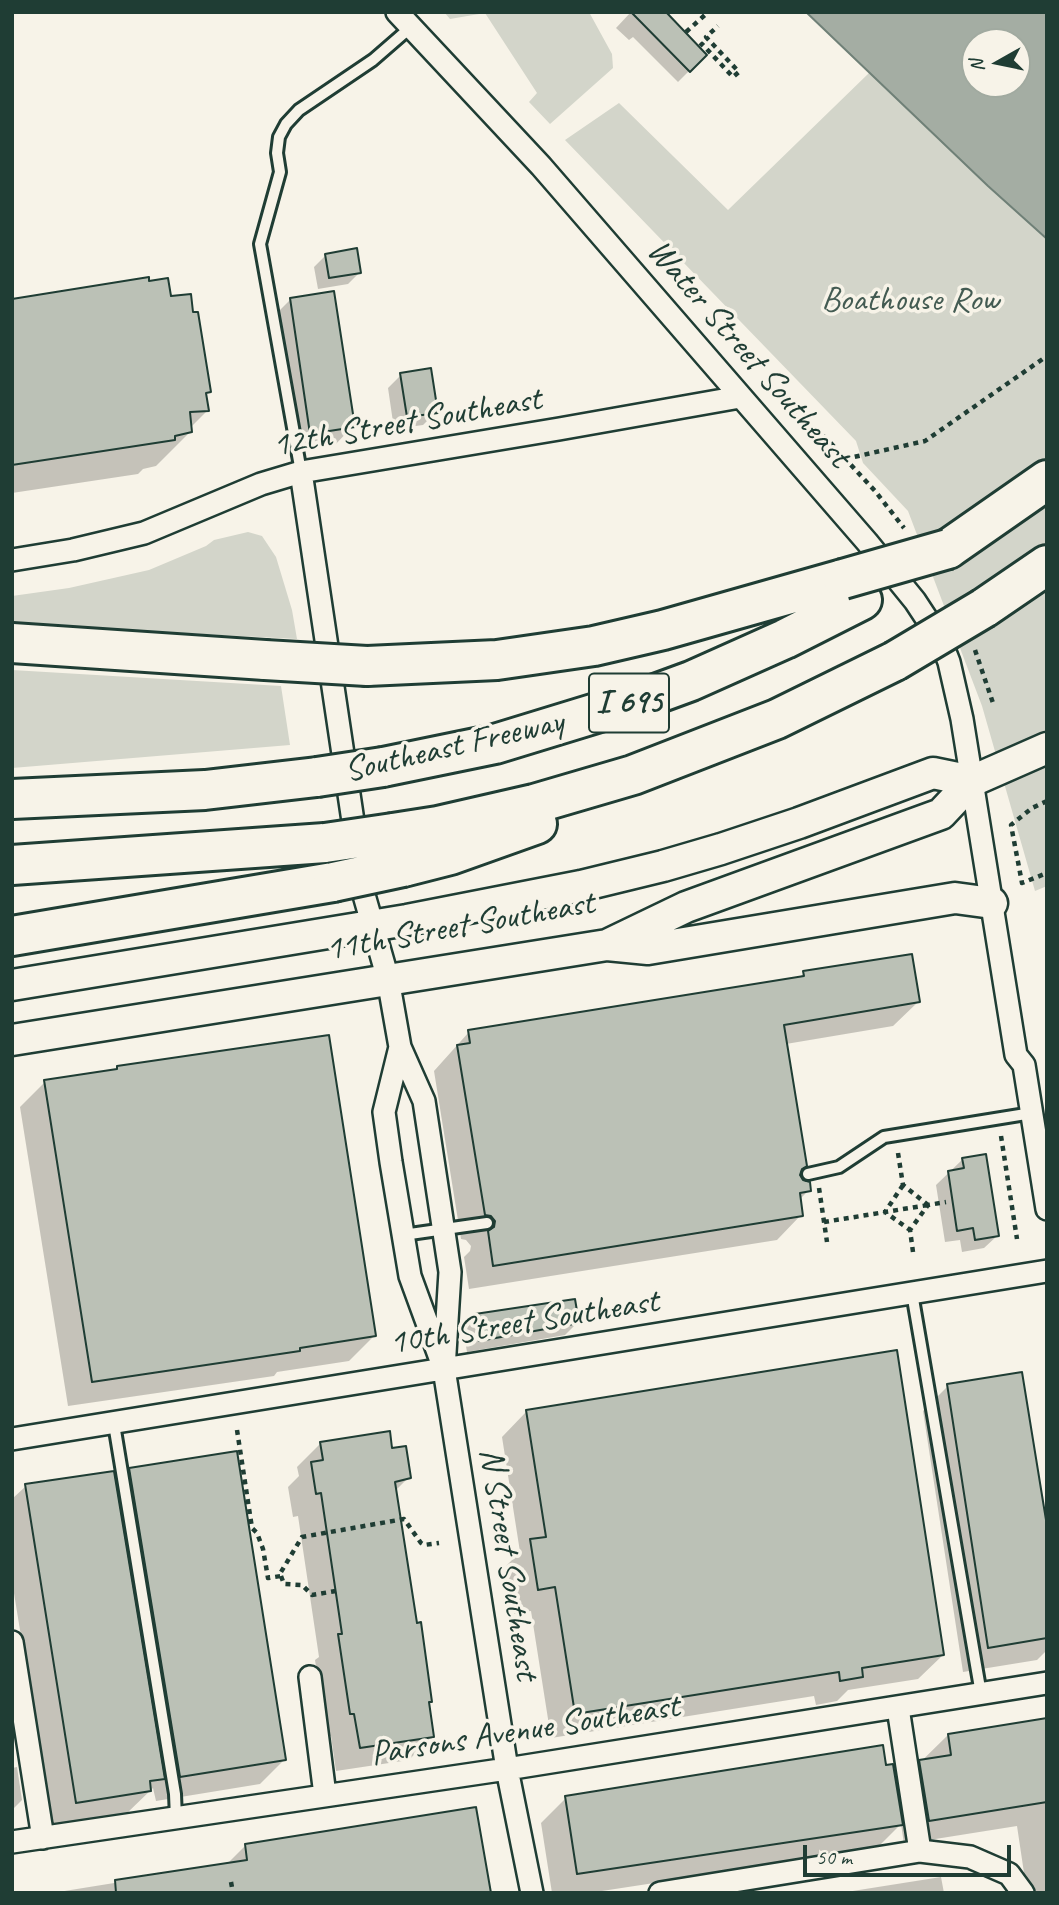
<!DOCTYPE html>
<style>
body{margin:0}
#map{position:relative;width:1059px;height:1905px;overflow:hidden;background:#f7f3e8;font-family:Caveat,sans-serif}
canvas{display:block}
.frame{position:absolute;inset:0;border:14px solid #1f3d34;pointer-events:none}
.north{position:absolute;left:961px;top:28px;width:70px;height:70px;box-sizing:border-box;background:#f7f3e8;border:2px solid #a1aaa0;border-radius:50%;rotate:261deg;font-size:19px;font-weight:700;line-height:28px;text-align:center;color:#1f3d34}
.north::after{content:'';display:block;margin:auto;width:24px;height:32px;background:#1f3d34;clip-path:polygon(50% 0,100% 100%,50% 72%,0 100%)}
.scale{position:absolute;left:803px;top:1845px;width:208px;height:32px;box-sizing:border-box;border:4px solid #1f3d34;border-top:0;padding-left:9px;font-size:21px;line-height:24px;white-space:nowrap;color:#1f3d34;-webkit-text-stroke:5px #f7f3e8;paint-order:stroke}
</style>
<div id="map">
<canvas width="1059" height="1905"></canvas>
<div class="frame"></div>
<div class="north">N</div>
<div class="scale">50 m</div>
</div>
<script>
const ctx = document.querySelector('canvas').getContext('2d');
ctx.lineJoin = 'round';
function fill(path, color) { ctx.fillStyle = color; ctx.fill(path, 'evenodd'); }
const shape = rows => new Path2D(rows.map(r => 'M' + r).join(''));
function stroke(path, color, width, dash) { ctx.strokeStyle = color; ctx.lineWidth = width; ctx.lineCap = dash ? 'butt' : 'round'; ctx.setLineDash(dash || []); ctx.stroke(path); }
function label(font, color, halo, rows, align = 'center') {
  ctx.font = font + ' Caveat,sans-serif'; ctx.lineWidth = 7; ctx.setLineDash([]); ctx.textBaseline = 'middle'; ctx.strokeStyle = halo; ctx.fillStyle = color; for (const [text, x, y, turn = 0] of rows) {
    ctx.save(); ctx.translate(x, y); ctx.rotate((+turn || 0) * Math.PI / 180); ctx.textAlign = isNaN(turn) ? turn : align; if (halo) ctx.strokeText(text, 0, 0); ctx.fillText(text, 0, 0); ctx.restore();
  }
}
const green = shape([
 [444,12,589,12,612,54,613,68,550,124,529,102,537,93,485,13,450,19],
 [806,12,988,186,1047,239,1047,886,1035,891,982,706,908,511,863,463,856,441,565,140,619,103,728,210,869,73],
 [248,532,262,536,276,557,292,610,297,639,12,624,12,596,69,588,149,570,206,546,214,540],
 [12,670,281,686,290,745,12,768]
]);
const water = shape([
 [806,12,1047,12,1047,239,988,186,806,12],
 [975,42,1017,42,1017,84,975,84,975,42]
]);
const shadow = shape([
 [631,12,672,12,668,17,705,55,678,82,633,37,629,40,616,28],
 [326,255,360,272,348,284,318,289,314,267],
 [148,284,169,298,209,391,204,396,207,411,190,428,190,432,156,466,143,469,138,474,12,493,12,301],
 [290,300,353,426,334,446,291,452,271,319],
 [401,375,436,412,423,425,394,429,388,388],
 [804,973,918,1002,893,1026,786,1044,798,1175,809,1190,799,1200,801,1215,777,1240,469,1289,464,1257,470,1251,471,1246,466,1240,461,1239,434,1071,469,1032,798,979],
 [117,1068,374,1336,349,1361,277,1372,274,1376,68,1406,20,1107,45,1082,114,1071],
 [963,1159,997,1236,984,1248,962,1252,960,1240,945,1242,936,1185],
 [476,1316,577,1323,565,1335,467,1352,463,1329],
 [948,1386,1047,1538,1047,1650,1037,1660,963,1672,923,1411],
 [526,1412,943,1655,918,1679,848,1690,837,1701,816,1705,814,1696,551,1738,531,1611,514,1614,506,1566,520,1552,502,1437],
 [321,1443,391,1450,409,1477,395,1491,415,1625,430,1701,427,1705,432,1736,409,1760,336,1771,331,1736,327,1737,315,1660,319,1657,298,1516,293,1517,288,1487,299,1476,297,1467],
 [130,1470,285,1759,260,1784,156,1801,153,1788,125,1815,52,1827,12,1581,12,1499,26,1486,114,1485],
 [1047,1720,1047,1893,1027,1893,1017,1826,904,1844,901,1824,876,1849,589,1893,552,1893,541,1823,566,1798,885,1767,895,1787,948,1735],
 [17,1767,22,1800,12,1810,12,1768],
 [245,1846,487,1893,52,1893,226,1865],
 [941,1877,944,1893,840,1893]
]);
const building = shape([
 [631,12,666,12,707,55,690,72,631,12],
 [357,248,361,273,329,278,325,254,357,248],
 [149,277,149,281,168,278,171,296,191,294,193,312,198,312,211,392,206,393,209,411,190,412,192,432,175,436,175,440,12,465,12,299,149,277],
 [334,291,355,427,310,434,290,298,334,291],
 [431,368,438,413,407,417,400,373,431,368],
 [912,954,920,1002,784,1025,807,1166,802,1169,800,1175,803,1180,810,1182,811,1191,800,1193,803,1216,493,1266,488,1231,494,1227,495,1221,491,1216,485,1215,457,1045,470,1043,468,1030,804,976,803,971,912,954],
 [329,1035,376,1336,300,1348,300,1351,92,1382,44,1080,117,1069,117,1066,329,1035],
 [986,1154,999,1236,975,1240,973,1228,957,1231,948,1171,964,1168,962,1158,986,1154],
 [575,1299,579,1323,479,1341,475,1314,575,1299],
 [897,1350,944,1655,862,1668,863,1677,840,1681,839,1672,575,1714,555,1587,538,1590,530,1539,546,1537,526,1410,897,1350],
 [1022,1372,1047,1526,1047,1638,988,1648,947,1384,1022,1372],
 [390,1431,392,1448,406,1446,411,1478,395,1482,417,1623,421,1622,432,1702,429,1702,434,1737,360,1748,354,1714,350,1714,338,1634,342,1634,321,1493,316,1494,311,1462,323,1460,320,1442,390,1431],
 [237,1451,286,1760,180,1777,129,1468,237,1451],
 [114,1471,165,1779,150,1781,151,1791,76,1803,25,1484,114,1471],
 [1047,1718,1047,1802,929,1821,919,1760,951,1755,948,1734,1047,1718],
 [883,1745,886,1765,893,1764,903,1825,577,1874,565,1796,883,1745],
 [476,1807,491,1893,116,1893,115,1880,247,1860,245,1844,476,1807]
]);
const path = shape([
 [686,32,706,14],
 [700,46,702,44,733,77,739,72,706,37,718,26],
 [784,405,827,439,875,491,904,528],
 [845,459,925,441,1047,356],
 [975,650,994,706],
 [1047,801,1032,808,1011,825,1022,883,1047,873],
 [1001,1136,1017,1239],
 [898,1153,903,1185,928,1205],
 [903,1185,885,1212,910,1230],
 [819,1188,827,1242],
 [824,1222,928,1205],
 [913,1252,910,1230,928,1205,946,1202],
 [237,1430,252,1528,257,1533,263,1549,268,1578,281,1576,281,1572,302,1537,404,1519,421,1543,424,1545,439,1543],
 [281,1576,284,1584,302,1585,312,1595,336,1591],
 [231,1882,233,1893]
]);
const lane = shape([
 [301,472,260,244,280,172,277,153,279,137,286,124,299,110,373,60,411,27],
 [808,1174,839,1167,884,1137,1032,1113],
 [403,1235,487,1223],
 [912,1293,981,1694],
 [114,1424,175,1794,176,1818]
]);
const street = shape([
 [397,12,541,166,867,542,915,601,940,639,949,662,962,719,1016,1055,1024,1065,1047,1209],
 [301,472,364,895,388,979,400,1047,424,1101,450,1272,444,1369],
 [12,560,73,550,144,533,261,484,301,472,559,429,740,397],
 [400,1047,384,1112,391,1162,410,1276,444,1369,507,1769,532,1893],
 [12,1439,1047,1271],
 [12,1642,43,1838],
 [310,1677,325,1795],
 [898,1708,920,1851],
 [12,1842,507,1769,1047,1683],
 [660,1893,920,1851,970,1857,1009,1874,1023,1893]
]);
const secondary = shape([
 [607,945,648,949,955,898,992,903],
 [12,985,407,920,581,886,663,866,721,849,799,823,933,773,972,781],
 [12,1040,607,945,686,907,941,814,972,781,1047,748]
]);
const highway = shape([
 [948,549,1047,480],
 [984,608,1047,565],
 [12,643,265,660],
 [367,666,497,660,594,646,663,630,843,579],
 [383,767,495,744,642,699,691,681,785,639,862,600],
 [12,799,205,790,317,777],
 [393,833,438,826,534,804,633,775,777,719,895,661],
 [12,865,325,843],
 [403,867,450,855,537,824],
 [12,936,333,882]
]);
const highwayBridge = shape([
 [843,579,948,549],
 [265,660,367,666],
 [895,661,984,608],
 [317,777,383,767],
 [325,843,393,833],
 [333,882,403,867]
]);
const shields = [
 [629,703,80]
];
const shieldNames = [
 ["I 695",629,703]
];
const parkNames = [
 ["Boathouse Row",910,301]
];
const streetNames = [
 ["Water Street Southeast",748,354,49],
 ["12th Street Southeast",407,423,-10],
 ["Southeast Freeway",454,747,-13],
 ["11th Street Southeast",460,927,-10],
 ["10th Street Southeast",524,1323,-9],
 ["N Street Southeast",508,1564,81],
 ["Parsons Avenue Southeast",525,1731,-9]
];
fill(green, '#d3d5ca');
fill(water, '#a4ada3');
stroke(water, '#6f8077', 2);
fill(shadow, '#0003');
fill(building, '#bbc1b6');
stroke(building, '#1f3d34', 2);
stroke(lane, '#1f3d34', 16);
stroke(street, '#1f3d34', 26);
stroke(secondary, '#1f3d34', 35);
stroke(highway, '#1f3d34', 44);
stroke(path, '#1f3d34', 4.5, [5, 5]);
stroke(lane, '#f7f3e8', 10);
stroke(street, '#f7f3e8', 21);
stroke(secondary, '#f7f3e8', 30);
stroke(highway, '#f7f3e8', 38);
stroke(highwayBridge, '#1f3d34', 44, []);
stroke(highwayBridge, '#f7f3e8', 38);
for (const [x, y, w] of shields) { const box = new Path2D(); box.roundRect(x - w / 2, y - 29.5, w, 59, 5); ctx.fillStyle = '#f7f3e8'; ctx.fill(box); stroke(box, '#1f3d34', 2); }
label('bold 33px', '#1f3d34', null, shieldNames);
label('35px', '#435b52', '#f7f3e8', parkNames);
label('35px', '#1f3d34', '#f7f3e8', streetNames);
</script>
